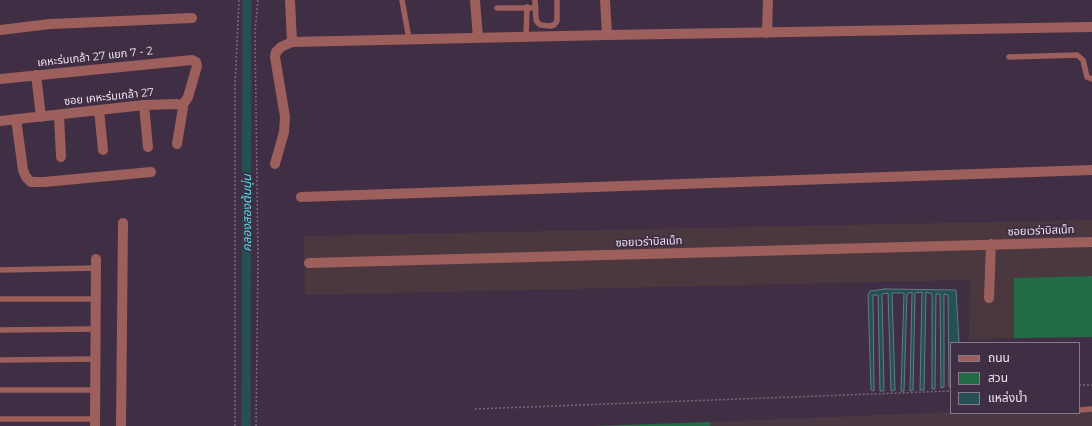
<!DOCTYPE html>
<meta charset="utf-8">
<style>
body{margin:0}
#map{position:relative;width:1092px;height:426px;overflow:hidden;background:#402f44;font-family:Montserrat,"Noto Sans Thai",sans-serif}
canvas{display:block}
.legend{position:absolute;left:950px;top:342px;width:130px;height:72px;box-sizing:border-box;background:#402f44;border:1px solid #86778a;margin:0;padding:5px 7px;list-style:none;font-size:12px;color:#efe4f2}
.legend li{display:flex;align-items:center;gap:8px;height:20px}
.legend b{width:20px;border:1px solid #86778a}
</style>
<div id="map">
<canvas width="1092" height="426"></canvas>
<ul class="legend">
<li><b style="height:5px;background:#9d5f5c"></b>ถนน</li>
<li><b style="height:11px;background:#246c47"></b>สวน</li>
<li><b style="height:11px;background:#255155"></b>แหล่งน้ำ</li>
</ul>
</div>
<script>
const ctx = document.querySelector('canvas').getContext('2d');
ctx.lineJoin = 'round';
function fill(path, color) { ctx.fillStyle = color; ctx.fill(path, 'evenodd'); }
const shape = rows => new Path2D(rows.map(r => 'M' + r).join(''));
function stroke(path, color, width, dash) { ctx.strokeStyle = color; ctx.lineWidth = width; ctx.lineCap = dash ? 'butt' : 'round'; ctx.setLineDash(dash || []); ctx.stroke(path); }
function label(font, color, halo, rows, align = 'center') {
  ctx.font = font + ' Montserrat,"Noto Sans Thai",sans-serif'; ctx.lineWidth = 4; ctx.setLineDash([]); ctx.textBaseline = 'middle'; ctx.strokeStyle = halo; ctx.fillStyle = color; for (const [text, x, y, turn = 0] of rows) {
    ctx.save(); ctx.translate(x, y); ctx.rotate((+turn || 0) * Math.PI / 180); ctx.textAlign = isNaN(turn) ? turn : align; if (halo) ctx.strokeText(text, 0, 0); ctx.fillText(text, 0, 0); ctx.restore();
  }
}
const commercial = shape([
 [1092,220,1092,276,1015,278,1014,338,969,339,970,280,305,295,304,236]
]);
const industrial = shape([
 [1092,406,1092,426,710,426,711,422,951,412,1079,413,1079,407]
]);
const green = shape([
 [1092,276,1092,337,1014,338,1014,278],
 [711,422,710,426,593,426]
]);
const water = shape([
 [885,289,956,290,959,343,951,343,951,387,949,387,948,295,944,294,944,387,941,388,940,294,936,294,935,389,932,389,932,294,926,292,924,390,920,390,922,292,915,293,913,390,910,391,912,292,907,294,904,391,901,391,904,293,892,293,895,390,891,391,888,293,882,294,884,391,880,391,878,295,873,295,874,391,871,390,868,295,870,291,885,289]
]);
const canal = shape([
 [246,426,247,0]
]);
const path = shape([
 [1079,385,1092,385],
 [475,409,951,391],
 [235,426,235,86,239,0],
 [256,426,258,261,255,31,258,0]
]);
const service = shape([
 [402,0,409,39],
 [535,0,536,20,539,24,541,25,550,26,554,25,557,21,557,0],
 [497,8,536,8],
 [526,37,527,7],
 [1009,57,1077,55,1083,60,1087,77,1092,79],
 [0,270,96,268],
 [0,299,96,299],
 [0,330,96,329],
 [0,360,96,359],
 [0,390,96,390],
 [1079,410,1092,409],
 [0,419,95,419]
]);
const minor = shape([
 [290,0,292,42],
 [475,0,478,38],
 [605,0,607,35],
 [0,30,50,24,192,18],
 [767,33,768,0],
 [36,75,41,117],
 [0,79,192,60,196,62,197,66,188,97,182,106],
 [144,105,148,147],
 [99,110,103,150],
 [59,115,61,157],
 [16,119,23,170,26,177,31,182,44,182,151,172],
 [0,121,144,105,177,104,180,105,183,108,177,144],
 [275,164,284,132,285,117,275,57,276,52,281,47,292,42,607,35,1092,27],
 [301,197,1092,170],
 [309,263,1092,242],
 [989,298,991,244],
 [95,426,96,259],
 [121,426,123,223]
]);
const streetNames = [
 ["เคหะร่มเกล้า 27 แยก 7 - 2",95,57,-6],
 ["ซอย เคหะร่มเกล้า 27",109,97,-6],
 ["ซอยเวร่าบิสเน็ท",1041,231,-2],
 ["ซอยเวร่าบิสเน็ท",649,242,-2]
];
const waterNames = [
 ["คลองสองต้นนุ่น",247,213,-90]
];
fill(commercial, '#4b373e');
fill(industrial, '#4a3842');
fill(green, '#246c47');
fill(water, '#255155');
stroke(water, '#627d84', 1);
stroke(canal, '#255155', 9);
stroke(path, '#77687b', 1.5, [2, 2]);
stroke(service, '#9d5f5c', 5.5);
stroke(minor, '#9d5f5c', 10);
label('11px', '#efe4f2', '#402f44', streetNames);
label('italic 12px', '#51e0ec', '#402f44', waterNames);
</script>
